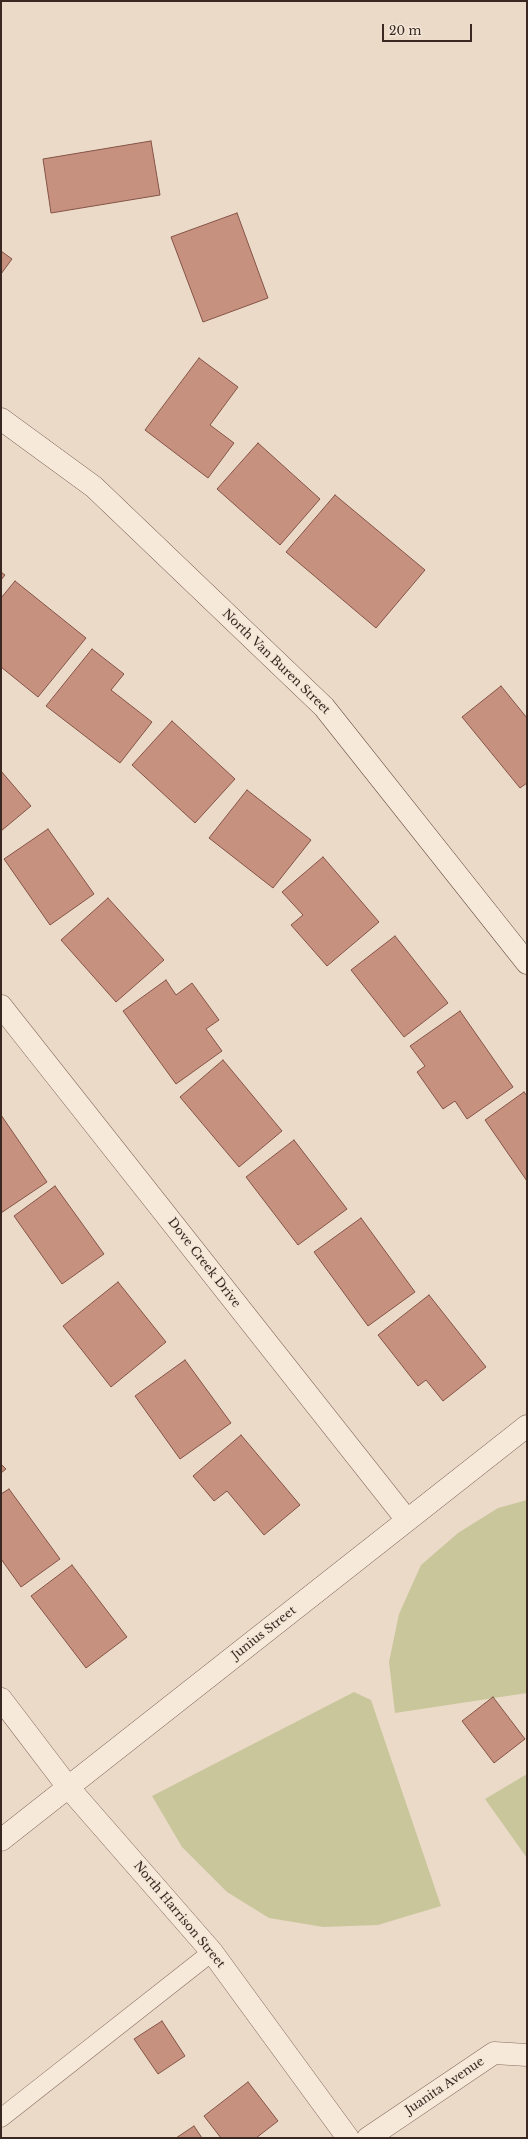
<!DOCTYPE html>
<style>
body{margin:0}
#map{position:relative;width:528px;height:2139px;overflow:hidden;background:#ebdac8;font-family:"Libre Baskerville",serif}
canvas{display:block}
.frame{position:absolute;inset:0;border:2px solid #382821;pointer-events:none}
.scale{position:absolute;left:382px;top:24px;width:90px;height:18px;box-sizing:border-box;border:2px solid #382821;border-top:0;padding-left:5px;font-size:12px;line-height:14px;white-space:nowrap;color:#382821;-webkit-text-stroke:3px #f3e6d7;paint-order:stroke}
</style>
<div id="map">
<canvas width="528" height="2139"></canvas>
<div class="frame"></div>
<div class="scale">20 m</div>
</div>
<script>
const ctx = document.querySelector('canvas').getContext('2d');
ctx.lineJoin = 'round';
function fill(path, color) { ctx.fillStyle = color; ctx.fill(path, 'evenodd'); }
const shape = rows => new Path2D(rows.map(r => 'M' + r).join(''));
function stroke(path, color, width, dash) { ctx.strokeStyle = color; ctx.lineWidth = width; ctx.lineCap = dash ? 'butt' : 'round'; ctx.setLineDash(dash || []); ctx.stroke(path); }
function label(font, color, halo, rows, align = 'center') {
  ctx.font = font + ' "Libre Baskerville",serif'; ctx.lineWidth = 3; ctx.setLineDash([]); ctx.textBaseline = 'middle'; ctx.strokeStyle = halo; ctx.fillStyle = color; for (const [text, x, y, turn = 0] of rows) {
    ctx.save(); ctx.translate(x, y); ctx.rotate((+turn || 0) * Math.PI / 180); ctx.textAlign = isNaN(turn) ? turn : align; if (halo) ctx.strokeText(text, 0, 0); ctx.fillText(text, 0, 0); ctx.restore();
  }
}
const green = shape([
 [527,1500,527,1693,395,1713,389,1662,399,1614,421,1565,458,1533,498,1508],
 [354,1692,371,1700,441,1906,378,1925,323,1927,269,1918,227,1892,182,1847,152,1796],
 [527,1774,527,1858,485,1799]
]);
const building = shape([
 [151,141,160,195,51,213,43,159,151,141],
 [237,213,268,298,203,322,171,237,237,213],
 [1,251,12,259,1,274,1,251],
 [199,358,238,387,210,425,234,443,208,478,145,430,199,358],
 [258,443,320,499,280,545,217,489,258,443],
 [335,495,425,570,376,628,286,552,335,495],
 [1,572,5,575,1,580,1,572],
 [15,581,86,638,38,697,1,667,1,598,15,581],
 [92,649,124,674,111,690,152,722,120,763,46,706,92,649],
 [501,686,527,718,527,783,520,788,462,717,501,686],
 [172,721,235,779,195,823,132,765,172,721],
 [1,771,31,806,1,831,1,771],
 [247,790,311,840,273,888,209,838,247,790],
 [48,829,94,894,50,925,4,859,48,829],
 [323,857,379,922,327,966,291,925,303,915,282,892,323,857],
 [108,898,164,960,116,1002,61,940,108,898],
 [395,936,448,1003,404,1037,351,970,395,936],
 [166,980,176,995,192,983,219,1020,206,1029,222,1051,176,1084,123,1011,166,980],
 [460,1011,513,1087,467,1119,455,1101,443,1109,417,1072,425,1066,410,1046,460,1011],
 [223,1060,282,1131,239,1167,180,1097,223,1060],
 [524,1092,527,1096,527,1181,485,1120,524,1092],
 [1,1115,47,1182,1,1213,1,1115],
 [294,1140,347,1209,298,1245,246,1177,294,1140],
 [55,1186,104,1254,62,1284,14,1216,55,1186],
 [361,1218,415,1292,368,1326,314,1252,361,1218],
 [118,1282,166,1342,111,1387,63,1326,118,1282],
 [429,1295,486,1367,443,1401,426,1380,418,1386,378,1335,429,1295],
 [185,1360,231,1423,180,1459,135,1396,185,1360],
 [241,1435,300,1505,264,1535,227,1491,214,1501,193,1476,241,1435],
 [1,1464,6,1469,1,1473,1,1464],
 [9,1489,60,1559,21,1587,1,1559,1,1494,9,1489],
 [72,1565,127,1637,86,1668,31,1596,72,1565],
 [493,1697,525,1739,494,1763,462,1721,493,1697],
 [162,2021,185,2056,158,2074,134,2039,162,2021],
 [248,2082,278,2121,256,2138,221,2138,204,2116,248,2082],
 [194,2126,202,2138,176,2138,194,2126]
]);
const lane = shape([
 [1,2118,212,1952]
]);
const street = shape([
 [1,1006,407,1520],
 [1,1699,68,1787,212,1952,348,2138],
 [368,2138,494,2053,527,2055]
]);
const secondary = shape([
 [1,419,94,487,324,707,527,963],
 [1,1840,527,1426]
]);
const streetNames = [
 ["North Van Buren Street",276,662,44],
 ["Dove Creek Drive",204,1263,52],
 ["Junius Street",264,1633,-38],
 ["North Harrison Street",179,1915,50],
 ["Juanita Avenue",445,2086,-34]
];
fill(green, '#c9c69c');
fill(building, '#c79180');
stroke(building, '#845346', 1);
stroke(lane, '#866c5e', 19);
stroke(street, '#866c5e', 23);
stroke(secondary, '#684e41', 23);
stroke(lane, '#f7e9da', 18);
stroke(street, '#f7e9da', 22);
stroke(secondary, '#f7e9da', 22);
label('12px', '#382821', '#f3e6d7', streetNames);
</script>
